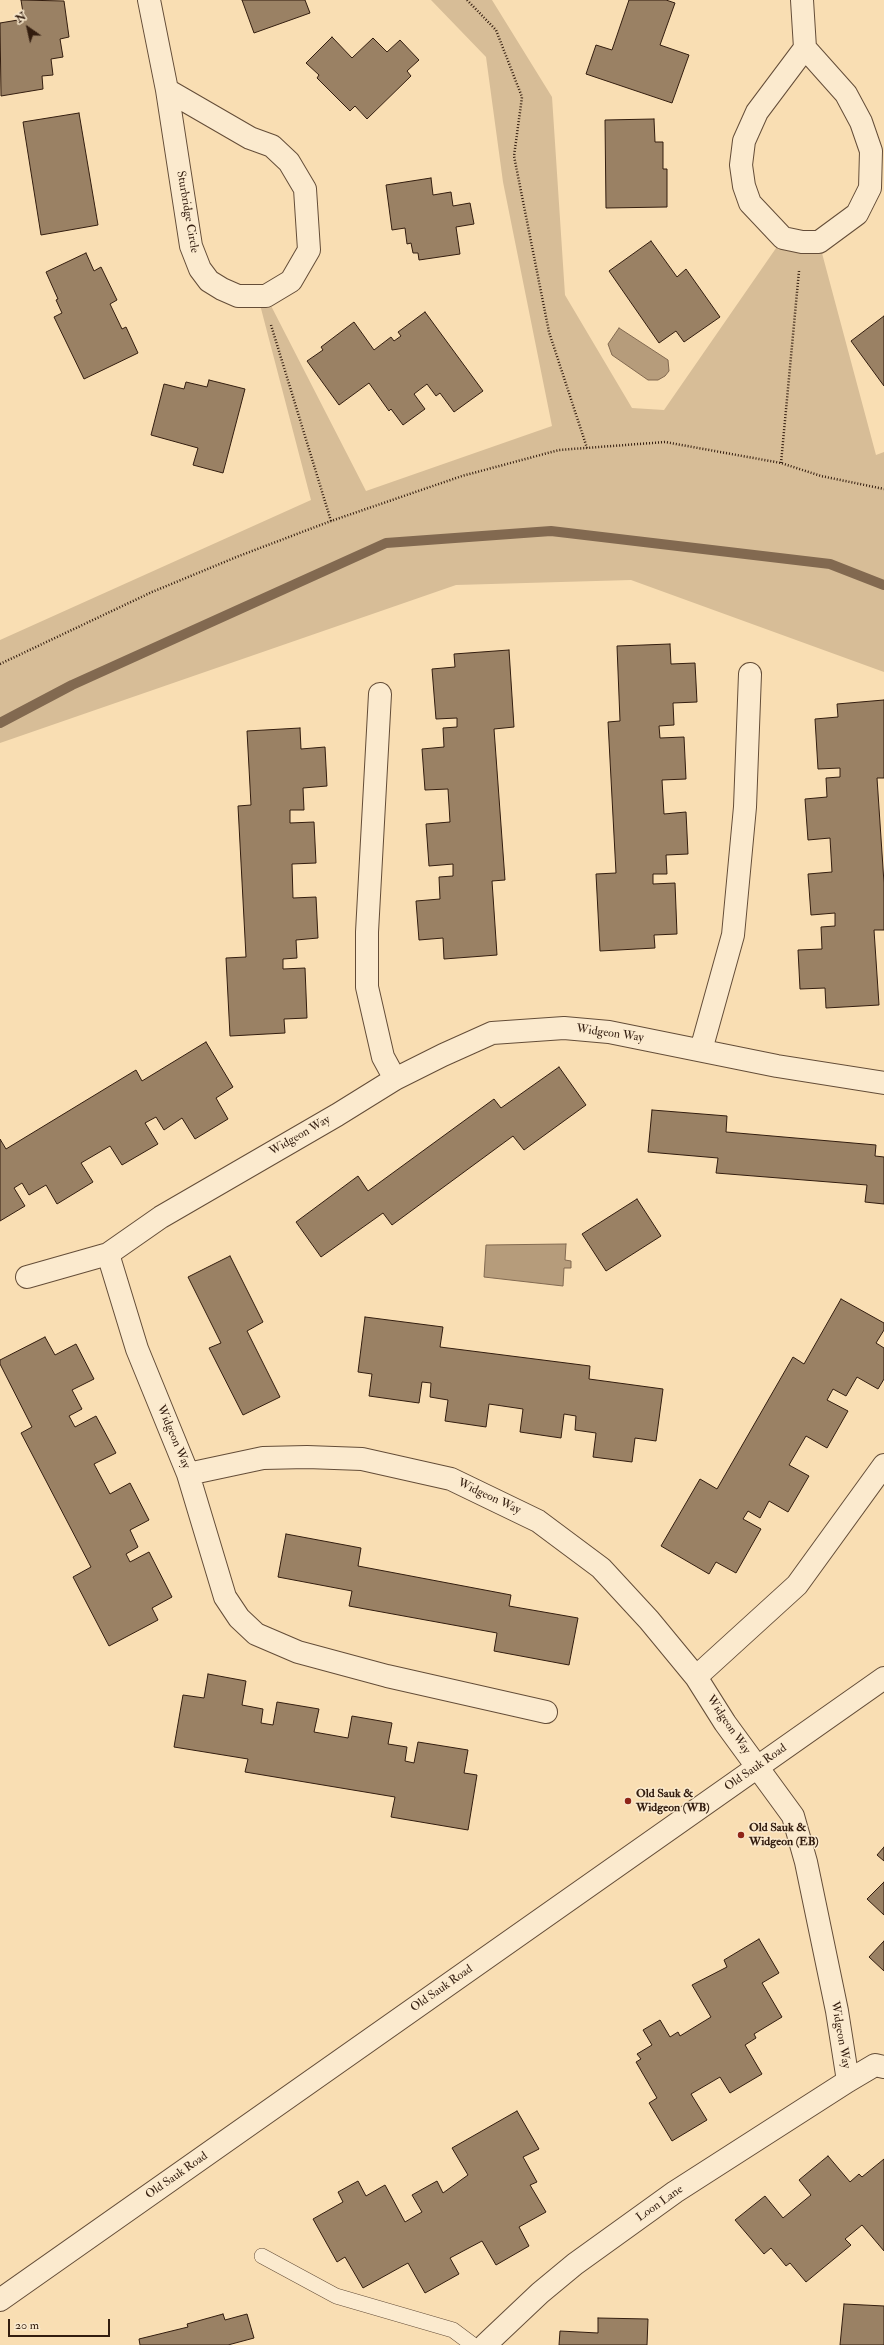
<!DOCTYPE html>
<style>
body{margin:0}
#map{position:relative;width:884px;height:2345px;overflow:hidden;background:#f9deb3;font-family:"IM FELL Double Pica",serif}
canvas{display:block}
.north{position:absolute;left:8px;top:8px;width:40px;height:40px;-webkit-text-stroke:3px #fbeace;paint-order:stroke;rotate:326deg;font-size:11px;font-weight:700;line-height:16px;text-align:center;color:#331d0f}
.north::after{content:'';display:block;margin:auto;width:14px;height:18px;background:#331d0f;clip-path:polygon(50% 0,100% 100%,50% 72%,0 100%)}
.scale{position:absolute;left:8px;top:2319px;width:102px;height:18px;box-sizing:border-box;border:2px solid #331d0f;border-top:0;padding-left:5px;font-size:12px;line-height:14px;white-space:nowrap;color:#331d0f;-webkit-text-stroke:3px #fbeace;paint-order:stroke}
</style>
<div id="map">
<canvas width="884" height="2345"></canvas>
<div class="north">N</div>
<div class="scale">20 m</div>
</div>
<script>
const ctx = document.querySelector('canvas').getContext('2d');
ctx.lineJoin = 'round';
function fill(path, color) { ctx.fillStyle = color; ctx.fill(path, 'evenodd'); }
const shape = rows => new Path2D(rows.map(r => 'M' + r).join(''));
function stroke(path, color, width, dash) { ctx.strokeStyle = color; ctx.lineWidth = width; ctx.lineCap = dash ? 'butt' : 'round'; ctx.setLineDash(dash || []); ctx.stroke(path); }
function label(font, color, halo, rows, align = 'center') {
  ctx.font = font + ' "IM FELL Double Pica",serif'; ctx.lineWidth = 3; ctx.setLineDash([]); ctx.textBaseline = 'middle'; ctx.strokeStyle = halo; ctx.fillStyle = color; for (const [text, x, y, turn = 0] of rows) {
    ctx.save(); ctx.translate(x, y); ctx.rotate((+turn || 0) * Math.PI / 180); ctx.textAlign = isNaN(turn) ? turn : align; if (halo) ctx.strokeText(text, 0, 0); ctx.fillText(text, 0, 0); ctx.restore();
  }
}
const green = shape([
 [431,0,492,0,552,97,565,295,632,408,664,410,783,238,819,242,876,455,884,452,884,672,631,580,456,585,0,743,0,640,311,500,258,297,266,296,366,491,552,426,503,182,486,57]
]);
const water = shape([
 [619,328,668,360,669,371,665,376,658,380,648,380,612,355,608,344,619,328],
 [566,1244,565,1260,571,1261,571,1268,564,1268,563,1286,484,1277,486,1245,566,1244]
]);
const stream = shape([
 [0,723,72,685,386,543,551,531,830,564,884,585]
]);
const building = shape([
 [21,0,64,1,69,37,60,39,63,57,51,59,53,75,42,76,43,89,1,96,0,23,24,19,21,0],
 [242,0,305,0,310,13,254,33,242,0],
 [629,0,666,0,675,3,660,45,689,55,672,103,586,74,596,45,612,50,629,0],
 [332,37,352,58,373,38,387,52,400,40,419,60,407,71,411,76,367,119,355,106,350,111,317,78,319,75,306,63,332,37],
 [79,113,98,225,41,235,23,122,79,113],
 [654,119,655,142,663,142,663,169,667,169,667,207,606,208,605,120,654,119],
 [431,178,433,195,451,192,453,206,470,203,474,224,456,227,460,254,419,260,418,253,413,253,411,243,407,244,405,228,392,230,386,185,431,178],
 [651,241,677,277,686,269,720,317,684,342,676,331,659,343,609,271,651,241],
 [86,253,94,271,101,267,117,300,110,304,122,329,126,327,138,353,84,379,54,317,62,313,56,300,58,299,46,272,86,253],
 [425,312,483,391,454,412,440,393,436,396,427,384,414,394,425,409,403,425,391,409,389,411,369,383,339,405,307,361,323,350,321,347,354,322,374,350,391,337,394,341,401,336,398,332,425,312],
 [884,316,884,386,851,341,884,316],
 [209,380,245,389,223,473,193,465,198,448,151,435,164,384,184,389,186,382,207,387,209,380],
 [670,644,671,664,695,663,697,702,673,703,674,725,659,726,660,738,684,737,686,779,662,780,664,814,686,812,688,854,666,855,667,874,653,874,653,884,675,883,677,934,654,935,655,948,600,951,596,874,616,873,608,722,620,721,617,646,670,644],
 [509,650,514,727,494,729,505,880,492,881,497,955,444,959,443,938,419,940,416,901,440,899,439,877,453,876,453,864,429,866,426,824,450,822,448,789,425,790,422,749,444,747,443,728,457,727,457,718,436,719,432,669,455,667,454,654,509,650],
 [884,700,884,778,877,778,884,883,884,930,874,930,879,1005,826,1008,825,988,800,989,798,950,822,949,821,927,835,926,835,913,811,915,808,874,832,872,830,838,808,840,805,799,827,797,826,778,840,777,840,768,818,769,815,719,838,717,837,704,884,700],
 [300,728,301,749,325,747,327,786,303,788,304,810,290,810,290,823,314,822,316,863,292,864,293,898,316,897,318,938,296,940,297,958,283,959,283,969,305,968,307,1018,284,1019,285,1033,230,1036,226,958,246,957,238,806,251,805,247,731,300,728],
 [206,1042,233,1087,216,1098,228,1119,195,1139,182,1118,164,1130,156,1117,145,1123,158,1144,122,1165,110,1146,81,1163,93,1182,57,1204,46,1185,29,1195,22,1183,14,1188,25,1206,0,1221,0,1139,6,1149,136,1070,142,1081,206,1042],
 [559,1067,586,1105,524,1150,513,1136,392,1225,383,1213,321,1257,296,1222,358,1176,368,1191,494,1099,501,1108,559,1067],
 [652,1110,727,1116,726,1132,876,1145,875,1156,884,1157,884,1204,865,1202,867,1185,716,1173,718,1158,648,1152,652,1110],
 [637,1199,661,1236,606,1271,582,1234,637,1199],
 [230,1256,263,1322,247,1331,280,1397,243,1415,209,1348,221,1343,188,1277,230,1256],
 [841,1299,884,1323,884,1330,876,1343,884,1348,884,1379,878,1389,857,1377,846,1396,833,1389,827,1400,848,1411,827,1448,806,1436,789,1465,809,1476,788,1512,769,1501,760,1518,748,1511,743,1519,761,1529,736,1573,716,1562,709,1574,661,1546,700,1479,717,1489,793,1357,804,1364,841,1299],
 [365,1317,443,1327,440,1347,590,1366,589,1379,663,1389,656,1441,635,1438,632,1462,593,1457,596,1433,575,1430,576,1416,564,1414,561,1438,520,1432,523,1409,489,1404,486,1427,445,1421,448,1400,430,1397,431,1383,422,1382,419,1403,369,1396,372,1374,358,1372,365,1317],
 [45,1337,55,1355,76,1344,94,1379,72,1390,82,1409,69,1416,75,1427,96,1416,116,1453,94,1464,110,1494,130,1483,149,1520,130,1530,138,1547,126,1554,130,1562,149,1552,172,1597,152,1608,158,1620,109,1646,73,1577,91,1567,21,1433,32,1427,0,1364,0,1360,45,1337],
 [286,1534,361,1548,358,1566,511,1595,509,1606,578,1618,569,1665,494,1651,497,1633,349,1606,352,1591,278,1577,286,1534],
 [208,1674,246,1681,242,1705,263,1709,261,1723,273,1725,277,1702,319,1709,314,1732,348,1738,352,1716,392,1723,388,1744,407,1747,405,1761,414,1763,418,1742,468,1750,464,1773,477,1775,468,1830,391,1817,395,1797,245,1772,248,1759,174,1747,183,1695,204,1698,208,1674],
 [884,1847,884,1861,877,1855,884,1847],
 [884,1882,884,1915,867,1899,884,1882],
 [759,1939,779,1973,762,1983,782,2017,754,2034,756,2038,745,2045,762,2074,730,2093,720,2077,691,2094,707,2120,672,2141,649,2103,657,2098,636,2062,641,2059,637,2054,652,2045,643,2030,660,2020,670,2037,678,2032,680,2036,711,2017,692,1985,727,1967,724,1960,759,1939],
 [884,1941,884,1971,869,1957,884,1941],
 [517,2111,539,2149,523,2157,537,2182,530,2185,546,2212,519,2227,529,2246,496,2265,482,2241,450,2258,459,2274,425,2293,408,2263,363,2288,345,2257,337,2262,313,2219,343,2202,338,2192,358,2181,366,2196,385,2185,405,2222,422,2212,412,2195,437,2181,443,2193,468,2175,452,2148,517,2111],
 [828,2156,850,2182,859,2174,862,2177,884,2159,884,2251,862,2225,845,2239,851,2245,806,2282,790,2263,786,2266,771,2248,764,2254,735,2220,765,2196,783,2218,811,2195,799,2180,828,2156],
 [844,2304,884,2306,884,2345,840,2345,844,2304],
 [223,2314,225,2320,247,2314,254,2338,228,2345,140,2345,139,2339,188,2327,187,2324,223,2314],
 [598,2318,648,2319,647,2345,559,2345,560,2331,598,2333,598,2318]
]);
const path = shape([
 [467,0,496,30,522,97,514,156,549,332,587,448],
 [271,325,331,521],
 [781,463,799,271],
 [0,664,152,592,239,556,331,521,462,476,559,450,665,442,781,463,821,476,884,489]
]);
const service = shape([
 [262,2256,336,2296,453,2330,473,2345]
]);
const minor = shape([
 [149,0,167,90],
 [802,0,805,48],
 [805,48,846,94,861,122,871,151,870,188,857,214,819,242,802,242,783,238,750,203,744,186,741,165,744,141,757,112,805,48],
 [167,90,250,138,272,146,289,162,305,189,309,250,291,281,266,296,238,296,222,289,209,281,200,269,191,246,167,90],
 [380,694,367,932,367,987,383,1057,395,1079],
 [701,1050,733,935,745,807,750,674],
 [108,1254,137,1349,188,1474,225,1597,239,1618,256,1634,298,1652,387,1676,546,1712],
 [27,1277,108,1254,161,1217,337,1115,395,1079,443,1055,492,1033,564,1028,609,1032,777,1066,884,1083],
 [188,1474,263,1458,307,1457,362,1459,451,1479,538,1521,601,1568,649,1620,696,1677,725,1723,793,1816,806,1862,837,2011,848,2081],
 [696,1677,797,1585,884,1465],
 [485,2345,540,2293,575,2264,675,2192,848,2081,875,2065,884,2067]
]);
const tertiary = shape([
 [0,2300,884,1678]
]);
const markers = [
 [628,1801,4,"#8f2418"],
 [741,1835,4,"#8f2418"]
];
const streetNames = [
 ["Sturbridge Circle",187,212,80],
 ["Widgeon Way",610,1034,8],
 ["Widgeon Way",300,1136,-30],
 ["Widgeon Way",173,1437,67],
 ["Widgeon Way",489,1497,25],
 ["Widgeon Way",728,1725,56],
 ["Old Sauk Road",756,1768,-35],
 ["Old Sauk Road",442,1989,-35],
 ["Widgeon Way",840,2035,80],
 ["Old Sauk Road",177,2176,-35],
 ["Loon Lane",660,2204,-35]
];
const poiNames = [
 ["Old Sauk &",636,1794],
 ["Widgeon (WB)",636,1808],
 ["Old Sauk &",749,1828],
 ["Widgeon (EB)",749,1842]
];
fill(green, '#d7bd97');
fill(water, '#b69c7b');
stroke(water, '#826950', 1);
stroke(stream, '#826950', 10);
fill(building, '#9a8164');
stroke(building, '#331d0f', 1);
stroke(service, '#644d38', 16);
stroke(minor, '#644d38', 24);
stroke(tertiary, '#644d38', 24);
stroke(path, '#331d0f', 2.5, [1, 2]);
stroke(service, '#fbeace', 15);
stroke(minor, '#fbeace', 22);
stroke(tertiary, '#fbeace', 22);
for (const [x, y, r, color] of markers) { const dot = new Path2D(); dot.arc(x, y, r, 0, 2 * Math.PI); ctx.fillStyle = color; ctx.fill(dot); stroke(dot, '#fbeace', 1.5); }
label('12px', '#331d0f', '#fbeace', streetNames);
label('bold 12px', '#331d0f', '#fbeace', poiNames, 'left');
</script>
